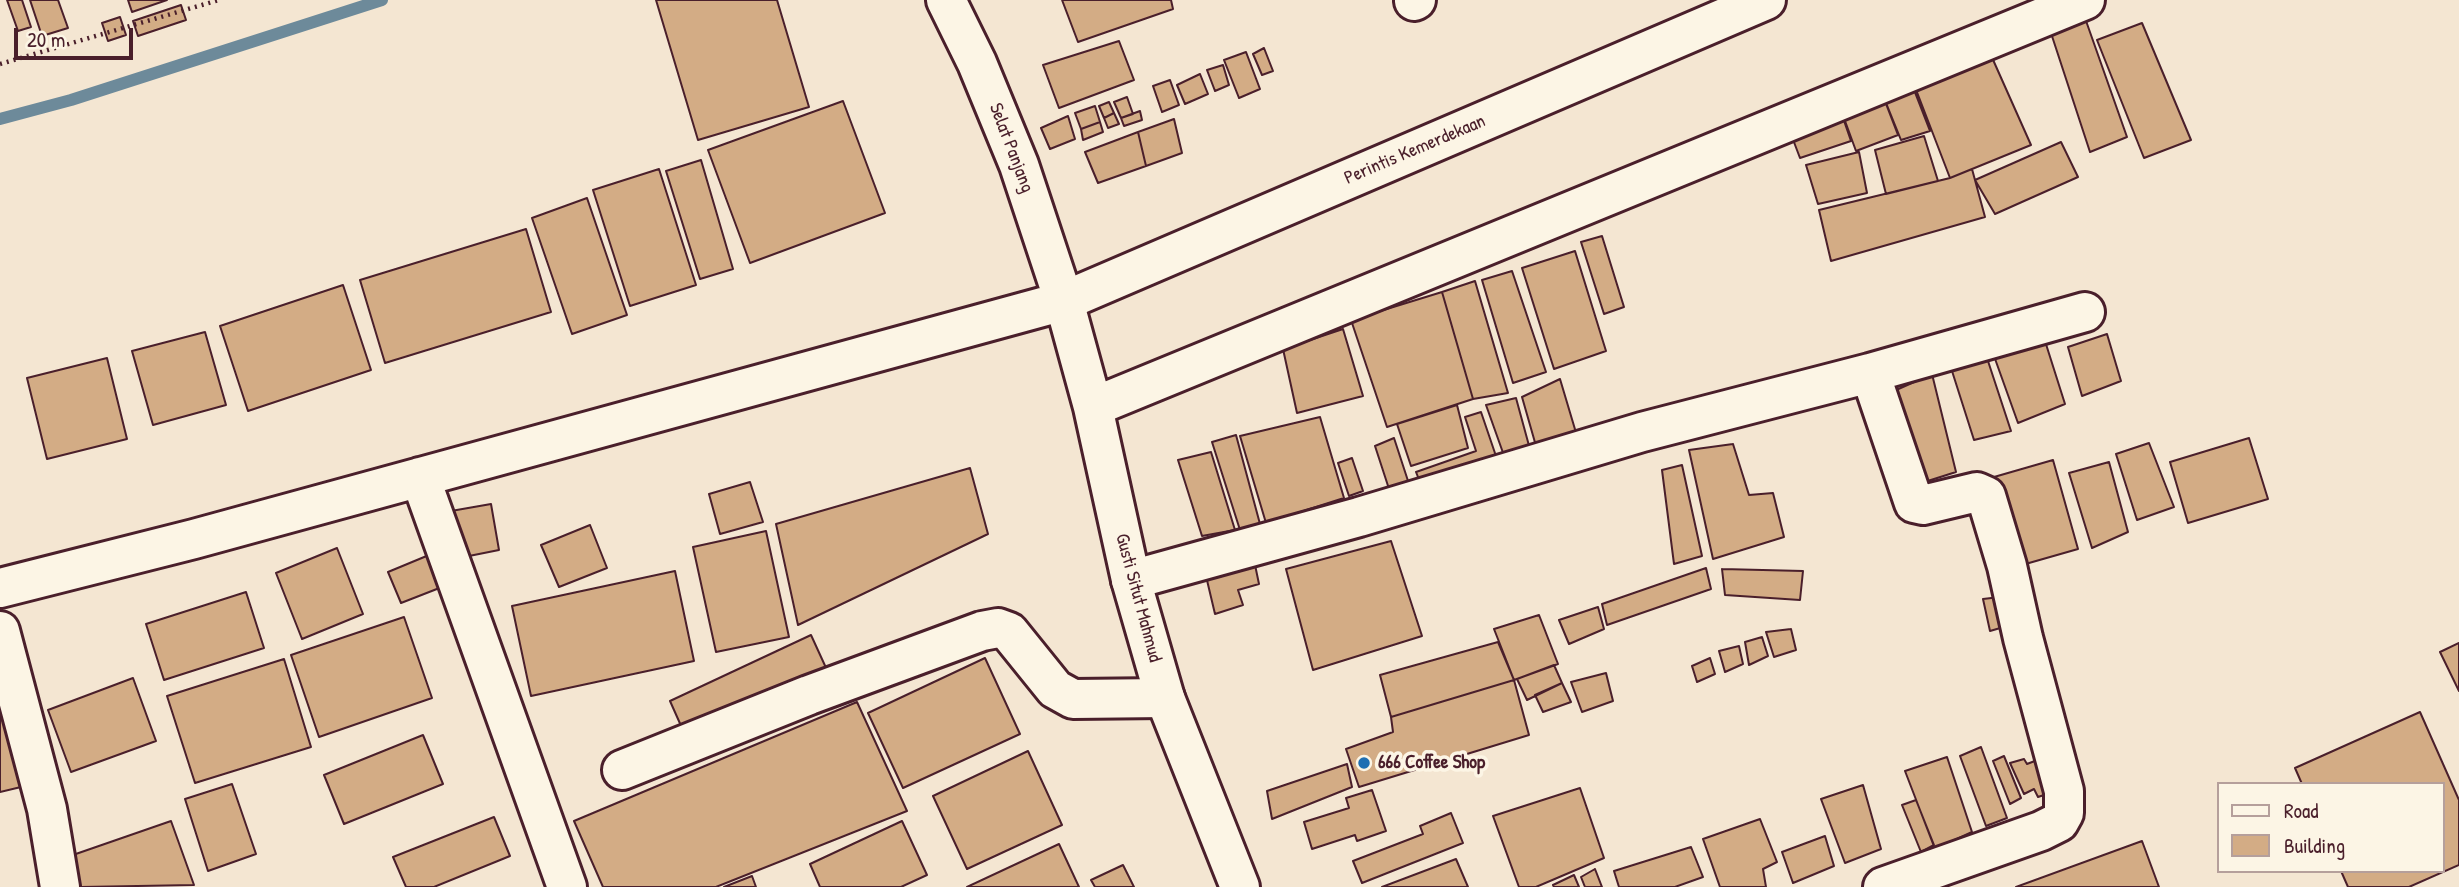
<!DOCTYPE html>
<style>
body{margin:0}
#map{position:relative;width:2459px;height:887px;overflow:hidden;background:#f4e6d2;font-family:"Patrick Hand",sans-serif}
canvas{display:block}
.legend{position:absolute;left:2217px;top:782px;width:228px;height:91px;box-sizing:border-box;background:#fcf5e5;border:2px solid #b59f9b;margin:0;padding:9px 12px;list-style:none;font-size:21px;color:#4a1f2b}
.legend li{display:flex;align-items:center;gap:14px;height:35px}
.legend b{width:35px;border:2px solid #b59f9b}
.scale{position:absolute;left:14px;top:28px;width:119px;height:32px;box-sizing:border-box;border:4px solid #4a1f2b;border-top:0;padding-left:9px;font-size:21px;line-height:24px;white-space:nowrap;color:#4a1f2b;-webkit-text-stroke:5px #fcf5e5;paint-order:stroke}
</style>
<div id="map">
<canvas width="2459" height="887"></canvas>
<ul class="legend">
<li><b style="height:9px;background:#fcf5e5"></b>Road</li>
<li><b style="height:19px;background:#d3ac85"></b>Building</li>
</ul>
<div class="scale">20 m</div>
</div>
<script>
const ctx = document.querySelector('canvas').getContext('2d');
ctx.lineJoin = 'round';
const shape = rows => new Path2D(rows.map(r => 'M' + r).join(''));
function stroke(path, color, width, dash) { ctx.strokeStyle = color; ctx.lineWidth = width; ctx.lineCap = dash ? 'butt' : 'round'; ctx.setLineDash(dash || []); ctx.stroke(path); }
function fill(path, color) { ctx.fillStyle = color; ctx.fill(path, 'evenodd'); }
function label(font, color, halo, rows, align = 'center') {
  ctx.font = font + ' "Patrick Hand",sans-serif'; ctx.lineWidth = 7; ctx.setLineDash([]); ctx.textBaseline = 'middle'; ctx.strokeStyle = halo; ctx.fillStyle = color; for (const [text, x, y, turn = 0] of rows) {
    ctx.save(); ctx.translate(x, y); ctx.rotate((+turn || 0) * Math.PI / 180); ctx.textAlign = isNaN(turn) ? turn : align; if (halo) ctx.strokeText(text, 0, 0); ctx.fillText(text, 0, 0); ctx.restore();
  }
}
const stream = shape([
 [0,119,71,100,382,0]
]);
const building = shape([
 [7,0,22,0,31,27,18,31,7,0],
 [30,0,58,0,68,28,42,36,30,0],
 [128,0,167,0,132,12,128,0],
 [656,0,777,0,809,107,698,140,656,0],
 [1062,0,1171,0,1173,9,1078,42,1062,0],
 [181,5,186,20,138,36,133,21,181,5],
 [120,17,126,35,108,41,102,23,120,17],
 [2085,18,2127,137,2090,152,2050,30,2085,18],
 [2142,23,2191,140,2144,158,2097,40,2142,23],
 [1119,41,1134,80,1059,108,1043,65,1119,41],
 [1264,48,1273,71,1262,75,1253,54,1264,48],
 [1246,52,1260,89,1239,98,1224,60,1246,52],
 [1990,53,2031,145,1950,178,1915,87,1990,53],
 [1223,65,1229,85,1215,91,1207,70,1223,65],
 [1200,74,1208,94,1185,104,1177,85,1200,74],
 [1909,77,1930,131,1901,140,1880,88,1909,77],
 [1170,80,1179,105,1162,112,1153,86,1170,80],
 [1883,96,1898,135,1856,151,1841,110,1883,96],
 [1127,97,1133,114,1121,118,1114,102,1127,97],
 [843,101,885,213,750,263,708,150,843,101],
 [1109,102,1114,113,1104,118,1099,106,1109,102],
 [1095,106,1100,122,1081,129,1075,113,1095,106],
 [1140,111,1142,120,1124,126,1121,118,1140,111],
 [1841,112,1851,141,1800,158,1789,129,1841,112],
 [1114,113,1119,124,1108,128,1104,118,1114,113],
 [1068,116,1075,139,1050,149,1041,128,1068,116],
 [1174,119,1182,153,1146,166,1138,132,1174,119],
 [1100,122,1103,132,1083,140,1081,129,1100,122],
 [1138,132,1146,166,1098,183,1085,152,1138,132],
 [1924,136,1938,181,1886,194,1875,150,1924,136],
 [2061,142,2078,177,1995,214,1975,180,2061,142],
 [1859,152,1867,193,1818,204,1806,165,1859,152],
 [701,160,733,269,700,279,666,171,701,160],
 [659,169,696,285,630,306,593,190,659,169],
 [1972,169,1985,217,1831,261,1819,210,1950,178,1972,169],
 [587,198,627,315,572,334,532,218,587,198],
 [526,229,551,312,385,363,360,280,526,229],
 [1602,236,1624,307,1604,314,1581,242,1602,236],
 [1575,251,1606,351,1554,369,1522,268,1575,251],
 [1512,271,1546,372,1513,383,1482,280,1512,271],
 [1475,281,1508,393,1473,399,1442,292,1475,281],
 [343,285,371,370,248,411,220,326,343,285],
 [1442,292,1473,399,1387,427,1351,320,1442,292],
 [1343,329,1363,396,1297,413,1283,349,1343,329],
 [205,332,226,405,153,425,132,351,205,332],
 [2107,334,2121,381,2082,396,2068,347,2107,334],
 [2045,341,2065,404,2018,423,1994,356,2045,341],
 [107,358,127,439,47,459,27,378,107,358],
 [1987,358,2011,431,1974,440,1952,371,1987,358],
 [1932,374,1956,472,1912,486,1885,395,1932,374],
 [1560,379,1577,436,1538,453,1522,397,1560,379],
 [1516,398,1531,453,1507,464,1486,405,1516,398],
 [1457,405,1468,448,1411,466,1397,424,1457,405],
 [1481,412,1498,462,1422,487,1416,472,1476,451,1465,417,1481,412],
 [1320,417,1344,498,1266,523,1240,436,1320,417],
 [1236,435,1260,524,1240,530,1212,442,1236,435],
 [1394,438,1410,487,1391,495,1375,446,1394,438],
 [2249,438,2268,499,2188,523,2170,462,2249,438],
 [2149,443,2174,507,2137,520,2116,454,2149,443],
 [1733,444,1749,495,1773,493,1784,537,1713,559,1689,450,1733,444],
 [1211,452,1235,530,1202,536,1178,460,1211,452],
 [1352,458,1363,491,1349,496,1338,463,1352,458],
 [2053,460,2078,549,2022,565,1994,477,2053,460],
 [2109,462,2128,532,2092,548,2069,473,2109,462],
 [1682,465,1702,556,1674,564,1662,470,1682,465],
 [970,468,988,534,798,625,776,524,970,468],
 [750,482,763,522,720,534,709,494,750,482],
 [491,504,499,550,459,558,451,511,491,504],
 [590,525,607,568,559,587,541,545,590,525],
 [766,531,789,637,716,652,693,547,766,531],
 [1391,541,1422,636,1313,670,1286,569,1391,541],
 [337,548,363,614,302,639,276,573,337,548],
 [429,555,442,587,401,603,388,572,429,555],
 [1254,560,1259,584,1238,590,1243,605,1215,614,1206,576,1254,560],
 [1706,568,1711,589,1607,625,1602,604,1706,568],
 [1722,569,1803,571,1800,600,1725,595,1722,569],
 [675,571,694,661,531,696,512,606,675,571],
 [246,592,264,648,164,680,146,624,246,592],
 [2008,596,2014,624,1990,631,1983,599,2008,596],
 [1598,607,1604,629,1569,644,1559,620,1598,607],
 [1539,615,1558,664,1514,680,1494,629,1539,615],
 [404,617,432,698,319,737,291,655,404,617],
 [1791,629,1796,650,1774,657,1766,632,1791,629],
 [811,635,827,670,686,737,670,701,811,635],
 [1762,637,1768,656,1749,665,1745,642,1762,637],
 [1498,642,1514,680,1391,717,1380,675,1498,642],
 [2459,643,2459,691,2440,652,2459,643],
 [1739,646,1743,664,1725,672,1719,651,1739,646],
 [985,658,1020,734,903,788,868,713,985,658],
 [1710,658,1715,674,1697,682,1692,666,1710,658],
 [284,659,311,747,195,783,167,696,284,659],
 [1554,665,1562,683,1527,700,1517,679,1554,665],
 [1606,673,1613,701,1582,712,1571,682,1606,673],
 [133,678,156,741,71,772,48,710,133,678],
 [1514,680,1529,735,1359,787,1346,749,1393,732,1391,717,1514,680],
 [1562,683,1571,702,1543,712,1535,695,1562,683],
 [857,702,907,811,716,887,603,887,574,821,857,702],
 [0,704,21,787,0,792,0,704],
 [2420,712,2459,800,2459,865,2409,887,2348,887,2341,871,2443,871,2443,784,2302,784,2295,768,2420,712],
 [423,735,443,784,344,824,324,775,423,735],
 [1981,747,2007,818,1986,826,1960,756,1981,747],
 [1028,751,1062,825,967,869,933,796,1028,751],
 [2004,756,2021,798,2010,804,1993,761,2004,756],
 [1947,757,1972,832,1935,849,1905,771,1947,757],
 [2024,759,2027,764,2040,759,2053,792,2038,797,2034,789,2024,794,2010,763,2024,759],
 [1347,764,1352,787,1272,819,1267,791,1347,764],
 [232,784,256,854,208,871,185,799,232,784],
 [1863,785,1881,849,1845,863,1821,799,1863,785],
 [1580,788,1604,858,1536,887,1519,887,1493,816,1580,788],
 [1372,790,1386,831,1357,841,1355,835,1312,849,1304,822,1349,808,1346,798,1372,790],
 [1916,800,1934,845,1921,852,1902,805,1916,800],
 [1451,813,1463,843,1362,883,1353,861,1423,834,1420,826,1451,813],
 [494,817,510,856,434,887,406,887,393,857,494,817],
 [1760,819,1777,862,1763,869,1766,887,1720,887,1703,839,1760,819],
 [171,821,194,885,81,887,70,856,171,821],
 [902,821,927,875,901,887,820,887,810,864,902,821],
 [1825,836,1834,866,1793,883,1782,852,1825,836],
 [2142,841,2159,887,2016,887,2142,841],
 [1059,844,1079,887,967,887,1059,844],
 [1691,847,1703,877,1675,887,1619,887,1614,871,1691,847],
 [1456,859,1468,887,1382,887,1456,859],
 [1123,865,1134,887,1095,887,1091,880,1123,865],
 [1595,869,1602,887,1585,887,1581,877,1595,869],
 [1574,875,1579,887,1554,887,1553,885,1574,875],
 [752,876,756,887,724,887,752,876]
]);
const path = shape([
 [0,64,219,0]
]);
const minor = shape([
 [1414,1,1416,0],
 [1870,373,1914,503,1923,505,1977,492,1986,496,2007,566,2023,638,2064,791,2064,813,2059,822,2041,831,1883,887],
 [420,477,567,887],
 [1131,580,1359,517,1642,432,1870,373,2085,312],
 [0,588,194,539,1064,301,1019,165,977,63,946,0],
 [0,631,47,809,60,887],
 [622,770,809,695,982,631,998,628,1009,632,1055,689,1073,699,1165,698]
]);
const highway = shape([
 [1093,407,2085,0],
 [1240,887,1165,698,1131,580,1093,407,1064,301,1766,0]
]);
const markers = [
 [1364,763,7,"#1f6fb2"]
];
const streetNames = [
 ["Selat Panjang",1011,148,69],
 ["Perintis Kemerdekaan",1415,150,-23],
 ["Gusti Situt Mahmud",1138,598,75]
];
const poiNames = [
 ["666 Coffee Shop",1378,763]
];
stroke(stream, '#6d8a9a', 12);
fill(building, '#d3ac85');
stroke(building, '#4a1f2b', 2);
stroke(minor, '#4a1f2b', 44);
stroke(highway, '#4a1f2b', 44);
stroke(path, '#4a1f2b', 4.5, [2, 5]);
stroke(minor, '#fcf5e5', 38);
stroke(highway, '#fcf5e5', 38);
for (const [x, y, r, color] of markers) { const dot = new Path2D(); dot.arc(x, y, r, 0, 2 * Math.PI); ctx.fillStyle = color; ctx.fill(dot); stroke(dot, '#fcf5e5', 2.5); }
label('19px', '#4a1f2b', '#fcf5e5', streetNames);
label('bold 19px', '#4a1f2b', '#fcf5e5', poiNames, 'left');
</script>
